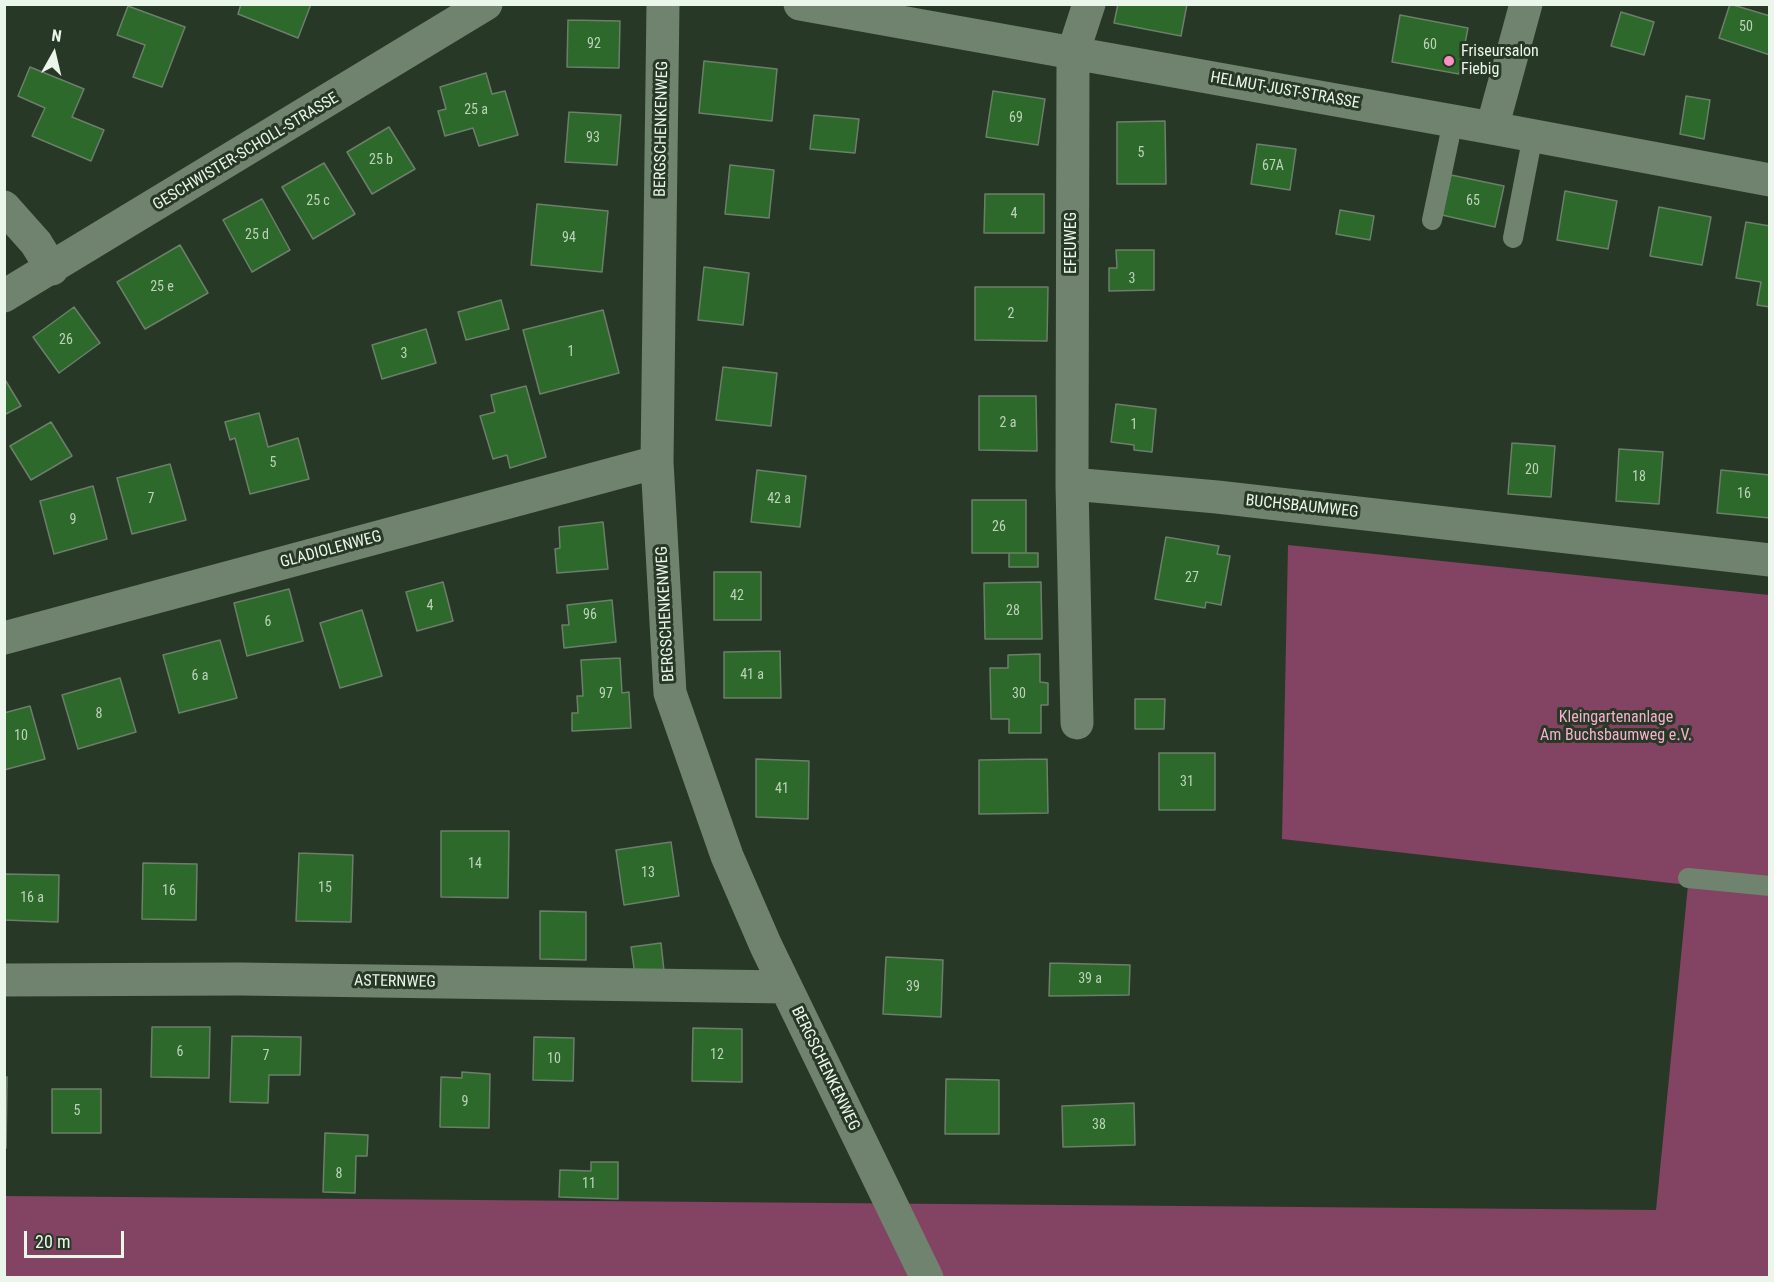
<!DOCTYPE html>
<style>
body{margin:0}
#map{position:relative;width:1774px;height:1282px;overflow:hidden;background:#283826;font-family:"Roboto Condensed",sans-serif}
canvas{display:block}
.frame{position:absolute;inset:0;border:6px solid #ebf6ea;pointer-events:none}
.north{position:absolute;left:24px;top:24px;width:60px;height:60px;-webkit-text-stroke:4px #283826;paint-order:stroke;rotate:8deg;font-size:16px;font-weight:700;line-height:24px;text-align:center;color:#ebf6ea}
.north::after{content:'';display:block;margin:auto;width:21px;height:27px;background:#ebf6ea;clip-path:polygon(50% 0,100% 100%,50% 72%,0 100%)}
.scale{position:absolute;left:24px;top:1231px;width:100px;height:27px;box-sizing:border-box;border:3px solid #ebf6ea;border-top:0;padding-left:8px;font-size:18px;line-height:21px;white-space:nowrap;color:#ebf6ea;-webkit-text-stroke:4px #283826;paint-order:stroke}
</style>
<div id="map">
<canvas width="1774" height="1282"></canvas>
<div class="frame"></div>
<div class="north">N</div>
<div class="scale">20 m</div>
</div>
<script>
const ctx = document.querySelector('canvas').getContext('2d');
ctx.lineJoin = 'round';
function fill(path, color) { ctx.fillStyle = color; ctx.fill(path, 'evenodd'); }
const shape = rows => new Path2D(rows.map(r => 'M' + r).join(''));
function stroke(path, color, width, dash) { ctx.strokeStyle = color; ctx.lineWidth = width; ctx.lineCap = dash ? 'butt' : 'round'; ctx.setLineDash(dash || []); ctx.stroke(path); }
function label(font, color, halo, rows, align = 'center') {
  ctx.font = font + ' "Roboto Condensed",sans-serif'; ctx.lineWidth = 6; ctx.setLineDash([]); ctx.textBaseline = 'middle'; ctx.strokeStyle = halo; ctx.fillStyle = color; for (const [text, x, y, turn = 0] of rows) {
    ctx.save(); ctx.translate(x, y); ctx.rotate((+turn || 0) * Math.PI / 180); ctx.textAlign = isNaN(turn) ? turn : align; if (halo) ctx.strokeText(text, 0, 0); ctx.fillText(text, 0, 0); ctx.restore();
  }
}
const green = shape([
 [1288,545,1769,595,1769,1277,5,1278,5,1196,1656,1210,1688,885,1282,839]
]);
const building = shape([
 [241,4,311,4,298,38,238,14,241,4],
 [1118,4,1187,4,1181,36,1114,23,1118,4],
 [1730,4,1770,16,1770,55,1719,38,1730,4],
 [128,6,185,27,162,87,133,77,145,45,117,35,128,6],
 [1621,12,1654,22,1644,55,1611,46,1621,12],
 [1400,15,1468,28,1459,74,1392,62,1400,15],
 [568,20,620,21,619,68,567,67,568,20],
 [704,61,777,69,772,121,699,113,704,61],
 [30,67,84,89,72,117,104,130,91,161,32,136,45,108,18,96,30,67],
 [486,73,492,94,505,91,518,135,479,146,473,128,445,136,438,111,446,109,440,87,486,73],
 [993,91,1045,99,1038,145,986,137,993,91],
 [1686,96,1710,100,1704,139,1680,134,1686,96],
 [569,112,621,115,617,165,565,162,569,112],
 [814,115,859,119,855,153,810,149,814,115],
 [1165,121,1166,184,1117,184,1117,122,1165,121],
 [389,127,415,169,372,194,347,152,389,127],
 [1257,144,1296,149,1290,190,1251,184,1257,144],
 [324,163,355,214,313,239,282,187,324,163],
 [730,165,774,170,769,218,725,214,730,165],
 [1451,175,1504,186,1495,227,1442,215,1451,175],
 [1565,191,1617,201,1608,249,1557,240,1565,191],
 [985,194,1044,194,1044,233,984,233,985,194],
 [262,199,290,250,252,272,223,220,262,199],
 [537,204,608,211,602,272,531,265,537,204],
 [1659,207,1711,217,1702,265,1650,256,1659,207],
 [1340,210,1374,216,1370,240,1336,234,1340,210],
 [1746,222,1770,226,1770,307,1757,305,1761,282,1736,278,1746,222],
 [180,245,208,293,145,329,117,282,180,245],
 [1116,250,1154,250,1154,290,1109,291,1109,268,1117,268,1116,250],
 [704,267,749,273,743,325,698,320,704,267],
 [975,287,1048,287,1047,341,975,340,975,287],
 [501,300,509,329,466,340,458,312,501,300],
 [74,307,100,343,59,373,33,337,74,307],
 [603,310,619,373,540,394,523,330,603,310],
 [426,329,436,363,382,379,372,345,426,329],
 [723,367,777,373,771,426,716,420,723,367],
 [4,378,21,406,4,415,4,378],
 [526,386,546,457,510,468,507,455,493,459,480,416,495,412,491,395,526,386],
 [979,396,1036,396,1037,451,979,450,979,396],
 [1116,404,1156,409,1152,452,1134,450,1134,445,1111,442,1116,404],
 [259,413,268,447,298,438,309,479,250,494,235,438,230,440,225,422,259,413],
 [51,422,72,456,31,480,10,446,51,422],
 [1512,443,1555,446,1551,497,1508,494,1512,443],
 [1619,449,1663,452,1659,504,1616,501,1619,449],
 [170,464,186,520,132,534,117,478,170,464],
 [757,470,806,476,800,527,751,522,757,470],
 [1721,470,1770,475,1770,518,1717,513,1721,470],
 [93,486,107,539,54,554,40,501,93,486],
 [972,500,1026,500,1026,553,972,553,972,500],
 [603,522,608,569,557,573,555,549,560,548,559,527,603,522],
 [1166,537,1219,546,1217,554,1230,556,1221,605,1206,602,1205,608,1155,599,1166,537],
 [1009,553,1038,553,1038,567,1009,567,1009,553],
 [714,572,761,572,761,620,714,620,714,572],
 [443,582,453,621,417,631,406,592,443,582],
 [1041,582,1042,639,985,639,984,583,1041,582],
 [289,589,303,641,247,656,234,603,289,589],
 [612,600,616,642,564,648,562,625,569,625,567,605,612,600],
 [362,610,382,676,340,688,320,623,362,610],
 [220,640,237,698,179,713,163,655,220,640],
 [780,651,781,698,724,698,724,652,780,651],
 [1040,654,1040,682,1048,683,1048,705,1041,705,1041,733,1009,733,1009,719,991,719,990,668,1008,668,1008,655,1040,654],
 [620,658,622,693,629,692,631,728,572,731,572,713,578,713,577,696,583,696,581,660,620,658],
 [120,678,136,732,78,749,62,695,120,678],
 [1135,699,1165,699,1164,729,1135,729,1135,699],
 [30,706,45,759,4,770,4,713,30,706],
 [1159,753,1215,753,1215,810,1159,810,1159,753],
 [756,759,809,761,808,819,756,817,756,759],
 [1047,759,1048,813,979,814,979,760,1047,759],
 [441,831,509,831,508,898,441,897,441,831],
 [671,842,679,896,624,905,616,850,671,842],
 [299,853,353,855,351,922,296,921,299,853],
 [143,863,197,864,196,920,142,919,143,863],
 [4,874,59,875,58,922,4,920,4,874],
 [540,911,586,912,586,960,540,959,540,911],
 [661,943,664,971,635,975,631,947,661,943],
 [886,957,943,960,941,1017,883,1014,886,957],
 [1050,963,1130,965,1129,995,1049,996,1050,963],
 [152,1027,210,1027,209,1078,151,1077,152,1027],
 [693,1028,742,1029,742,1082,692,1081,693,1028],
 [232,1036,301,1037,300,1075,269,1075,268,1103,230,1102,232,1036],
 [534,1037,574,1038,573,1081,533,1080,534,1037],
 [462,1072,490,1074,489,1128,440,1127,441,1077,462,1078,462,1072],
 [4,1077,7,1077,6,1148,4,1148,4,1077],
 [946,1079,999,1080,999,1134,945,1134,946,1079],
 [52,1089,101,1089,101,1133,52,1133,52,1089],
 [1134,1103,1135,1145,1063,1147,1062,1106,1134,1103],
 [325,1133,368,1135,367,1156,356,1156,355,1193,323,1192,325,1133],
 [591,1162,618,1162,618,1199,559,1197,560,1170,591,1171,591,1162]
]);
const lane = shape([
 [1432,220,1453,121],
 [1513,238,1533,135],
 [1688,878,1770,886]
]);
const street = shape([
 [663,4,657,462,670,693,727,856,766,946,927,1278],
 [800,4,1492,128,1770,180],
 [1492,128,1526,4],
 [4,207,36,243,52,269],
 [4,296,486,4],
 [1072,484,1073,53,1089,4],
 [4,638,657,462],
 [1077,723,1072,484,1217,497,1770,560],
 [4,980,240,979,785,987]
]);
const markers = [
 [1449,61,6,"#fc8fc3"]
];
const numberNames = [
 ["50",1746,27],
 ["92",594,44],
 ["60",1430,45],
 ["25 a",476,110],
 ["69",1016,118],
 ["93",593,138],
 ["5",1141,153],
 ["25 b",381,160],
 ["67A",1273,166],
 ["25 c",318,201],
 ["65",1473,201],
 ["4",1014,214],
 ["25 d",257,235],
 ["94",569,238],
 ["3",1132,279],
 ["25 e",162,287],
 ["2",1011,314],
 ["26",66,340],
 ["1",571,352],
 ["3",404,354],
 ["2 a",1008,423],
 ["1",1134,425],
 ["5",273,463],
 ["20",1532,470],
 ["18",1639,477],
 ["16",1744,494],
 ["7",151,499],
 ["42 a",779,499],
 ["9",73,520],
 ["26",999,527],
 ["27",1192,578],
 ["42",737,596],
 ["4",430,606],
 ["28",1013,611],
 ["96",590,615],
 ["6",268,622],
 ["41 a",752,675],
 ["6 a",200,676],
 ["97",606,694],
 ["30",1019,694],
 ["8",99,714],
 ["10",21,736],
 ["31",1187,782],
 ["41",782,789],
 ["14",475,864],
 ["13",648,873],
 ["15",325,888],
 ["16",169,891],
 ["16 a",32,898],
 ["39 a",1090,979],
 ["39",913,987],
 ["6",180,1052],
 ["12",717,1055],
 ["7",266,1056],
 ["10",554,1059],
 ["9",465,1102],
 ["5",77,1111],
 ["38",1099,1125],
 ["8",339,1174],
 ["11",589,1184]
];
const poiNames = [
 ["Friseursalon",1461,52],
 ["Fiebig",1461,70]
];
const streetNames = [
 ["HELMUT-JUST-STRASSE",1285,91,10],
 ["BERGSCHENKENWEG",662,129,-89],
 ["GESCHWISTER-SCHOLL-STRASSE",246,152,-31],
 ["EFEUWEG",1072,243,-90],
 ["BUCHSBAUMWEG",1302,507,6],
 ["GLADIOLENWEG",331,550,-15],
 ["BERGSCHENKENWEG",666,614,-93],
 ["ASTERNWEG",395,982,1],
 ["BERGSCHENKENWEG",825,1069,64]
];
const parkNames = [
 ["Kleingartenanlage",1616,718],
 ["Am Buchsbaumweg e.V.",1616,736]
];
fill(green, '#834362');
fill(building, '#2d692b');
stroke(building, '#6c7f6a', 1.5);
stroke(lane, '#70836e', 20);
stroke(street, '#70836e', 33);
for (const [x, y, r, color] of markers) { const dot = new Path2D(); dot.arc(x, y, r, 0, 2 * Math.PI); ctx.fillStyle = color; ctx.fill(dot); stroke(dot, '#283826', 2); }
label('14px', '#bcd3ba', null, numberNames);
label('16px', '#ebf6ea', '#283826', poiNames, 'left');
label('16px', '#ebf6ea', '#283826', streetNames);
label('16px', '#f3b1ce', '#283826', parkNames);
</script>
